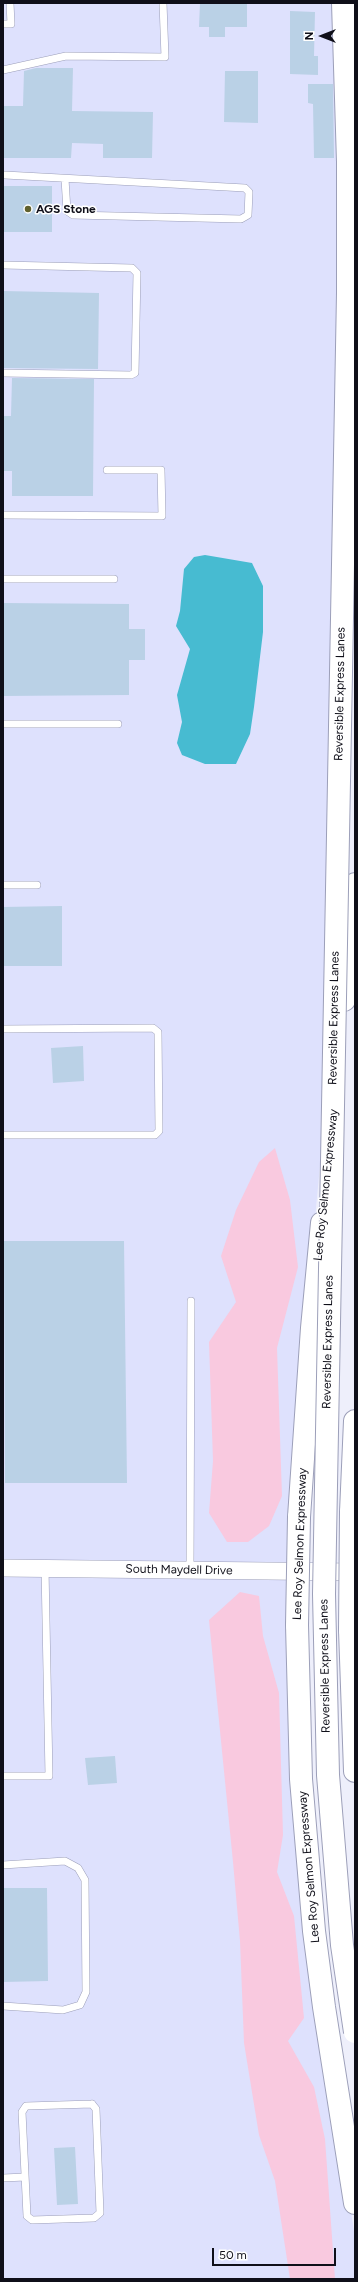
<!DOCTYPE html>
<style>
body{margin:0}
#map{position:relative;width:358px;height:2282px;overflow:hidden;background:#eeeffb;font-family:Figtree,sans-serif}
canvas{display:block}
.frame{position:absolute;inset:0;border:4px solid #0f0f19;pointer-events:none}
.north{position:absolute;left:302px;top:16px;width:40px;height:40px;-webkit-text-stroke:3px #fff;paint-order:stroke;rotate:270deg;font-size:11px;font-weight:700;line-height:16px;text-align:center;color:#0f0f19}
.north::after{content:'';display:block;margin:auto;width:14px;height:18px;background:#0f0f19;clip-path:polygon(50% 0,100% 100%,50% 72%,0 100%)}
.scale{position:absolute;left:212px;top:2248px;width:124px;height:18px;box-sizing:border-box;border:2px solid #0f0f19;border-top:0;padding-left:5px;font-size:12px;line-height:14px;white-space:nowrap;color:#0f0f19;-webkit-text-stroke:3px #fff;paint-order:stroke}
</style>
<div id="map">
<canvas width="358" height="2282"></canvas>
<div class="frame"></div>
<div class="north">N</div>
<div class="scale">50 m</div>
</div>
<script>
const ctx = document.querySelector('canvas').getContext('2d');
ctx.lineJoin = 'round';
function fill(path, color) { ctx.fillStyle = color; ctx.fill(path, 'evenodd'); }
const shape = rows => new Path2D(rows.map(r => 'M' + r).join(''));
function stroke(path, color, width, dash) { ctx.strokeStyle = color; ctx.lineWidth = width; ctx.lineCap = dash ? 'butt' : 'round'; ctx.setLineDash(dash || []); ctx.stroke(path); }
function label(font, color, halo, rows, align = 'center') {
  ctx.font = font + ' Figtree,sans-serif'; ctx.lineWidth = 3; ctx.setLineDash([]); ctx.textBaseline = 'middle'; ctx.strokeStyle = halo; ctx.fillStyle = color; for (const [text, x, y, turn = 0] of rows) {
    ctx.save(); ctx.translate(x, y); ctx.rotate((+turn || 0) * Math.PI / 180); ctx.textAlign = isNaN(turn) ? turn : align; if (halo) ctx.strokeText(text, 0, 0); ctx.fillText(text, 0, 0); ctx.restore();
  }
}
const built = shape([
 [3,3,343,3,342,933,296,1419,288,1574,3,1565],
 [3,1569,290,1578,342,2154,355,2238,355,2279,3,2279]
]);
const green = shape([
 [275,1148,290,1200,298,1267,277,1348,282,1496,269,1526,248,1542,227,1542,209,1513,213,1461,209,1342,236,1302,221,1256,236,1210,259,1162],
 [240,1592,259,1596,263,1636,279,1693,283,1835,277,1872,294,1916,304,2018,288,2041,314,2087,325,2139,335,2279,290,2279,275,2181,259,2135,244,2043,240,1941,233,1862,209,1620]
]);
const water = shape([
 [205,555,252,563,263,586,263,632,254,707,250,734,236,764,205,764,182,755,177,743,182,722,177,695,190,649,176,626,180,611,184,569,194,557]
]);
const building = shape([
 [200,3,247,3,247,27,225,27,225,37,209,37,209,27,199,27],
 [290,11,315,12,314,56,318,56,318,75,290,74],
 [36,68,73,68,72,111,153,112,152,158,103,158,103,144,72,143,71,158,3,158,3,106,23,106,24,71],
 [225,71,258,71,258,123,224,122],
 [308,84,333,84,334,158,314,158,313,104,308,103],
 [3,186,52,186,52,232,3,232],
 [3,291,99,293,98,369,3,368],
 [12,378,94,379,93,496,12,496,12,471,3,471,3,416,11,416],
 [3,603,129,604,129,629,145,629,145,660,129,660,129,695,3,696],
 [62,906,62,966,3,966,3,907],
 [83,1046,84,1081,53,1083,51,1048],
 [4,1241,124,1241,127,1483,5,1483],
 [115,1756,117,1783,88,1785,85,1758],
 [3,1888,47,1888,48,1981,3,1982],
 [75,2147,78,2204,57,2205,54,2148]
]);
const service = shape([
 [3,24,11,24,10,3],
 [3,70,66,56,165,57,163,3],
 [5,175,245,188,249,192,248,215,241,219,73,215,67,211,65,179],
 [3,265,132,268,137,273,135,373,131,375,3,373],
 [3,515,162,516,161,470,107,470],
 [3,579,114,579],
 [3,724,118,724],
 [3,885,37,885],
 [3,1029,153,1028,158,1032,159,1131,155,1135,3,1135],
 [190,1570,191,1301],
 [3,1776,49,1776,45,1568],
 [3,1865,65,1861,78,1868,85,1880,86,1992,80,2005,63,2010,3,2006],
 [92,2104,96,2109,100,2213,94,2218,32,2220,27,2216,22,2112,26,2106,92,2104],
 [3,2178,25,2177]
]);
const tertiary = shape([
 [3,1568,355,1572]
]);
const motorway = shape([
 [344,1000,355,884],
 [351,1512,355,1421],
 [299,1517,312,1328,322,1223],
 [297,1625,301,1779,314,1931,324,2007,355,2203],
 [350,1630,355,1771]
]);
const motorwayBridge = shape([
 [343,3,348,162,348,293,324,1594,328,1775,342,1945,355,2032],
 [297,1625,299,1517],
 [350,1630,351,1512]
]);
const markers = [
 [28,209,4,"#60612e"]
];
const poiNames = [
 ["AGS Stone",36,209]
];
const streetNames = [
 ["Reversible Express Lanes",340,694,-89],
 ["Reversible Express Lanes",334,1018,-89],
 ["Lee Roy Selmon Expressway",326,1185,-84],
 ["Reversible Express Lanes",328,1342,-89],
 ["Lee Roy Selmon Expressway",300,1544,-88],
 ["South Maydell Drive",179,1570,1],
 ["Reversible Express Lanes",325,1666,-91],
 ["Lee Roy Selmon Expressway",309,1867,-95]
];
fill(built, '#dee1fd');
fill(green, '#f9c9df');
fill(water, '#47bbd1');
fill(building, '#bad1e6');
stroke(service, '#9c9fb9', 8);
stroke(tertiary, '#9c9fb9', 18);
stroke(motorway, '#9c9fb9', 24);
stroke(service, '#fff', 7);
stroke(tertiary, '#fff', 17);
stroke(motorway, '#fff', 22);
stroke(motorwayBridge, '#9c9fb9', 24, []);
stroke(motorwayBridge, '#fff', 22);
for (const [x, y, r, color] of markers) { const dot = new Path2D(); dot.arc(x, y, r, 0, 2 * Math.PI); ctx.fillStyle = color; ctx.fill(dot); stroke(dot, '#fff', 1.5); }
label('bold 12px', '#0f0f19', '#fff', poiNames, 'left');
label('12px', '#0f0f19', '#fff', streetNames);
</script>
